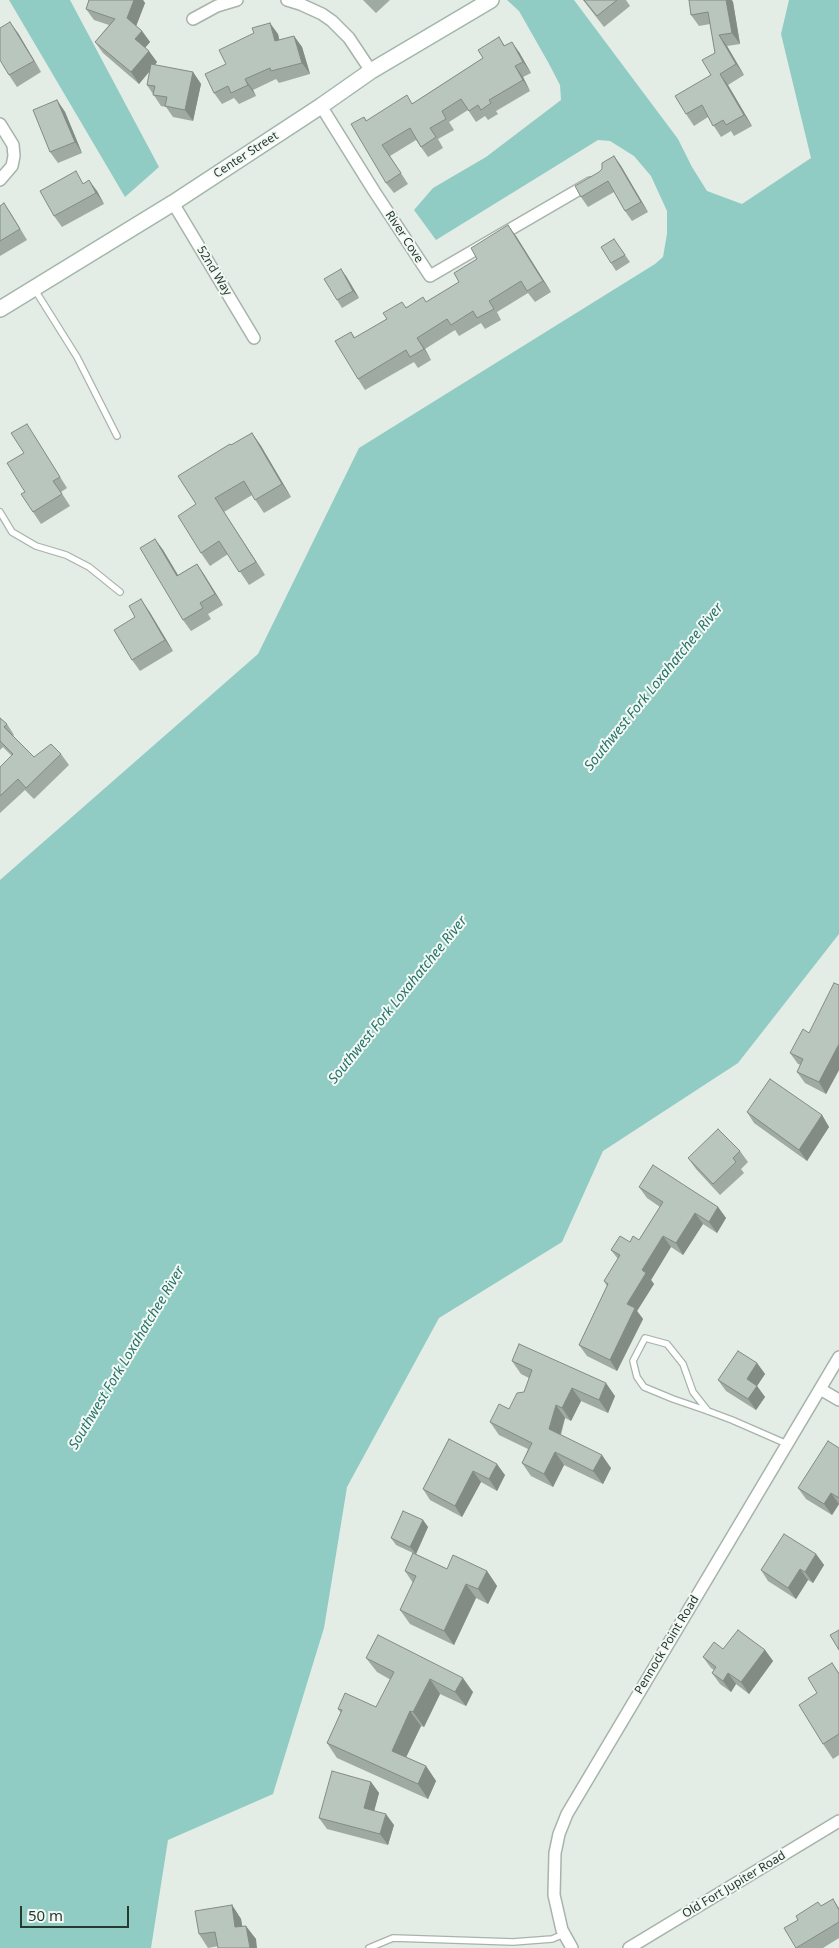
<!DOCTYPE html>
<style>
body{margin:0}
#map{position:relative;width:839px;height:1948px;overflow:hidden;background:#e3ece5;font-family:"Noto Sans",sans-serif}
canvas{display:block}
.scale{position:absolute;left:20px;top:1906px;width:109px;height:22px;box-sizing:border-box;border:2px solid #243c2e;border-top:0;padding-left:6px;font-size:15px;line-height:18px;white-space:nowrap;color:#243c2e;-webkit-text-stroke:4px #f4f8f4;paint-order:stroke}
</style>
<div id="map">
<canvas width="839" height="1948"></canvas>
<div class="scale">50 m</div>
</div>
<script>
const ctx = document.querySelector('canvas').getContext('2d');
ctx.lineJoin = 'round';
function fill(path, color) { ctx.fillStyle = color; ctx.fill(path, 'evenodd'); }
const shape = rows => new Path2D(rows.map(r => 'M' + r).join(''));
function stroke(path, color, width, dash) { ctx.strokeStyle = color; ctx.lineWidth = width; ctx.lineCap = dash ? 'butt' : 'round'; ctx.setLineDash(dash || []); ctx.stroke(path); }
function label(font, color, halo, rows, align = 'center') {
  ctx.font = font + ' "Noto Sans",sans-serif'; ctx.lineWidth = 4; ctx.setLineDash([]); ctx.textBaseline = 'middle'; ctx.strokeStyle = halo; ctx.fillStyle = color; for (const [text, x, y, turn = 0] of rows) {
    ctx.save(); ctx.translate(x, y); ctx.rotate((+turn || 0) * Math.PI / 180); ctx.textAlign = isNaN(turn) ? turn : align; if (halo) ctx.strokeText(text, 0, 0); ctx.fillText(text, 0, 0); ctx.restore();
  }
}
const water = shape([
 [9,0,70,0,159,167,125,197],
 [507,0,574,0,678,139,692,167,707,191,742,204,811,158,781,34,789,0,839,0,839,934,738,1063,603,1151,562,1242,439,1318,347,1487,324,1628,273,1794,168,1840,151,1948,0,1948,0,880,258,654,359,448,655,264,663,257,667,234,667,211,651,176,634,156,610,141,598,140,436,240,414,210,433,188,486,157,561,100,560,85,548,62,519,11]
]);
const lane = shape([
 [35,290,77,357,117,436],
 [0,512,12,532,36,546,66,555,89,567,120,592],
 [708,1411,693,1392,683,1364,667,1344,645,1338,633,1361,637,1377,644,1387,673,1399,708,1411,732,1420,787,1444],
 [369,1948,393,1938,513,1942,552,1939,564,1934]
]);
const street = shape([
 [287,0,300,4,322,14,332,21,349,38,371,71],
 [193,19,217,6,237,0],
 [321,106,374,191,430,276,590,183],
 [0,124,13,145,14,156,12,166,0,180],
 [173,203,254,338],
 [820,1389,839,1400],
 [572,1948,562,1930,554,1895,555,1853,559,1834,567,1814,839,1357],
 [629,1948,839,1821]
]);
const secondary = shape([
 [0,309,173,203,321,106,371,71,491,0]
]);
const wall = shape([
 [89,0,143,0,145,3,136,26,142,31,150,42,145,48,157,62,155,65,193,72,201,84,193,121,173,117,166,107,161,106,147,85,150,71,139,84,103,53,95,42,109,25,94,20,86,9],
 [363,0,390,0,376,13],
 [583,0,626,0,630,6,604,27],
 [733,2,740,44,727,46,744,75,728,85,752,126,734,136,731,131,721,137,708,117,694,126,686,114,711,75,715,53,710,24,699,26,691,15],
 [18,33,41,72,17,87,9,75],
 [278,34,279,40,294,36,302,47,310,74,279,83,276,79,253,90,256,96,239,104,234,98,222,104,214,93,226,64],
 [499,37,505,46,519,52,531,73,523,77,530,91,496,111,498,114,488,120,485,116,476,122,468,110,449,122,454,130,438,139,443,148,428,157,416,140,390,156,408,184,394,193,386,183,364,117,367,121,413,103,483,58],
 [57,100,65,112,82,153,58,163,50,152],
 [614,156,621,166,648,212,632,221,625,211,614,192,588,207,581,197,599,172],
 [84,183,97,191,104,204,62,227,54,216],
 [4,203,12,215,27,240,0,256,0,206],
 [516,236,551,292,535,302,528,293,497,312,501,320,485,329,481,323,459,336,455,330,425,349,431,360,418,368,414,362,365,390,358,379,351,332,355,338,406,307,426,302,459,282],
 [614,239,630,262,616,271,611,263],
 [346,276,359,298,342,308,337,300],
 [252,433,261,446,291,497,264,513,252,495,224,512,265,575,249,585,228,554,210,566,201,553,196,504,231,445],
 [34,435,67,488,61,492,70,506,41,524,33,512,25,492,24,453],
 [155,539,163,550,178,575,197,564,205,576,223,605,208,614,211,619,191,631,183,620],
 [149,611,173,651,140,671,132,660,135,617],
 [0,718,7,724,14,735,13,736,34,757,61,754,69,765,34,799,25,790,0,813,0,767,12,756,3,747,0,750],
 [839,985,839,1070,826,1094,805,1083,797,1072,801,1065,798,1064,790,1053,809,1033],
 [747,1112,822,1115,829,1127,807,1161,754,1123],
 [740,1151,748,1162,741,1169,744,1173,720,1195,696,1169,688,1158],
 [639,1187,718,1207,726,1218,717,1233,703,1224,683,1255,671,1247,651,1280,654,1284,637,1311,643,1319,617,1371,587,1356,579,1345,607,1286,604,1281,618,1259,611,1250,630,1242,639,1240,660,1207,647,1198],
 [512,1361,615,1396,608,1413,581,1401,571,1421,565,1418,561,1435,611,1468,603,1484,564,1465,553,1487,531,1476,522,1463,528,1449,499,1435,490,1422,509,1409,524,1392,529,1378,521,1374],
 [757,1363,765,1374,757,1386,765,1397,756,1410,726,1391,718,1380],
 [449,1439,505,1475,497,1491,481,1482,462,1517,430,1500,423,1489],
 [839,1448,839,1504,832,1515,806,1499,798,1488],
 [423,1520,428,1527,416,1554,447,1569,487,1571,497,1586,488,1604,476,1598,454,1645,410,1624,400,1610,413,1583,405,1571,413,1553,396,1545,391,1538],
 [816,1554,824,1565,813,1583,808,1580,796,1599,768,1581,761,1570],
 [723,1649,765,1650,773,1661,749,1694,736,1684,731,1692,720,1684,712,1673,714,1670,711,1668,703,1657],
 [366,1658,473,1692,466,1706,440,1694,424,1727,421,1726,406,1757,426,1766,436,1781,428,1799,337,1758,327,1743,341,1713,338,1709,376,1707,391,1680,377,1672],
 [832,1663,839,1673,839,1755,833,1759,823,1744,817,1693],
 [371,1782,379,1793,374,1811,394,1825,388,1845,327,1829,319,1818],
 [833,1899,839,1908,839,1938,823,1948,796,1948,821,1906],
 [232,1905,241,1919,242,1926,256,1939,208,1948,199,1934]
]);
const shadedWall = shape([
 [134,0,143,0,145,3,135,29,127,18],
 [726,0,732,0,733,2,740,44,732,33],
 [10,22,18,33,41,72,34,61],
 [270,23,278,34,282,52,275,41],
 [142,31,150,42,143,50,135,39],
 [719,35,727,46,744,75,736,64],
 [294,36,302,47,310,74,302,63],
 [512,42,519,52,531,73,523,62],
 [149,51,157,62,139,84,131,72],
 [515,66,523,77,530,91,523,80],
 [193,72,201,84,193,121,185,110],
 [720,74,728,85,752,126,744,115],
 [245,79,253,90,256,96,248,85],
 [57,100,65,112,82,153,75,142],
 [614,156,621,166,648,212,641,202],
 [89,180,97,191,104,204,96,193],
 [508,225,516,236,551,292,543,281],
 [341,269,346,276,359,298,353,291],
 [417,338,425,349,431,360],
 [252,433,261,446,291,497,282,484],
 [215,498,224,512,265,575,256,562],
 [155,539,163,550,185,587,177,576],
 [197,564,205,576,223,605,215,594],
 [141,599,149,611,173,651,165,640],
 [839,1044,839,1070,826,1094,819,1082],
 [822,1115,829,1127,807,1161,799,1150],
 [718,1207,726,1218,717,1233,709,1222],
 [695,1213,703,1224,683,1255,676,1243],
 [663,1236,671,1247,651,1280,654,1284,637,1311,643,1319,617,1371,610,1360,627,1304,642,1270],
 [757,1363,765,1374,757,1386,765,1397,756,1410,748,1399,747,1379],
 [606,1383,615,1396,608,1413,599,1400],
 [572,1388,581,1401,571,1421,562,1408],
 [556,1405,565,1418,558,1442,549,1429],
 [555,1452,564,1465,553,1487,544,1474],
 [602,1455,611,1468,603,1484,593,1471],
 [497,1464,505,1475,497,1491,489,1479],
 [473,1471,481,1482,462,1517,455,1506],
 [831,1493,839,1504,832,1515,824,1504],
 [423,1520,428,1527,416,1554,410,1547],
 [816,1554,824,1565,813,1583,805,1572],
 [800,1569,808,1580,796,1599,788,1588],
 [487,1571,497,1586,488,1604,478,1589],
 [466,1584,476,1598,454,1645,444,1631],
 [765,1650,773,1661,749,1694,741,1682],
 [728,1673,736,1684,731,1692,723,1681],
 [463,1678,473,1692,466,1706,455,1692],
 [430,1679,440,1694,424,1727,413,1712],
 [410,1711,421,1726,402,1766,392,1751],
 [426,1766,436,1781,428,1799,418,1784],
 [371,1782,379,1793,372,1819,364,1808],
 [386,1814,394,1825,388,1845,380,1834],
 [232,1905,241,1919,245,1941,235,1927],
 [246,1926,256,1939,257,1948,250,1948]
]);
const building = shape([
 [89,0,134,0,127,18,142,31,135,39,149,51,131,72,95,42,115,19,86,9,89,0],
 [584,0,617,0,597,16,584,0],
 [689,0,726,0,732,33,719,35,736,64,720,74,744,115,726,125,723,120,713,126,702,105,686,114,675,96,711,75,702,60,715,53,708,12,691,15,689,0],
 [10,22,34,61,9,75,0,60,0,28,10,22],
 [270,23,275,41,294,36,302,63,271,71,270,68,245,79,248,85,231,93,228,86,214,93,205,74,226,64,219,50,254,33,252,28,270,23],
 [499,37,504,46,512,42,523,62,515,66,523,80,489,100,491,103,481,110,478,105,469,111,461,99,442,111,446,119,430,128,436,137,421,147,410,128,382,145,401,173,386,183,351,124,364,117,366,121,407,95,412,104,483,58,478,50,499,37],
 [151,64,193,72,185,110,165,106,167,97,153,95,155,86,147,85,151,64],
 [57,100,75,142,50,152,33,110,57,100],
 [614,156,641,202,625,211,608,181,581,197,575,186,599,172,602,169,602,163,614,156],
 [76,171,83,184,89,180,96,193,54,216,40,191,76,171],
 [4,203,20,229,0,241,0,206,4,203],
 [508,225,543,281,527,291,521,281,489,301,494,309,477,318,473,311,451,325,447,319,417,338,424,349,410,357,406,350,358,379,335,341,351,332,354,338,387,319,383,313,402,302,406,308,423,297,426,302,459,282,454,273,477,259,471,248,508,225],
 [614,239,625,255,611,263,601,247,614,239],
 [341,269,353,291,337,300,324,279,341,269],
 [27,424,60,477,53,481,62,494,33,512,21,494,25,492,7,463,24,453,11,433,27,424],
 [252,433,282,484,255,500,244,481,215,498,256,562,239,572,219,541,201,553,178,516,196,504,178,476,230,444,231,445,252,433],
 [155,539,177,576,197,564,215,594,200,603,203,608,183,620,140,548,155,539],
 [141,599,165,640,132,660,114,630,135,617,129,606,141,599],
 [0,718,7,724,4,727,34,757,51,744,61,754,26,788,18,779,0,796,0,767,13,754,0,741,0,718],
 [834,983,839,985,839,1044,819,1082,797,1072,803,1059,790,1053,803,1029,809,1033,834,983],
 [770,1079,822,1115,799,1150,747,1112,770,1079],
 [718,1129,740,1151,733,1158,736,1162,713,1184,688,1158,718,1129],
 [653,1165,718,1207,709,1222,695,1213,676,1243,663,1236,642,1270,646,1273,627,1304,635,1308,610,1360,579,1345,608,1284,604,1281,620,1255,611,1250,620,1236,630,1242,633,1236,639,1240,663,1202,639,1187,653,1165],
 [519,1344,606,1383,599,1400,572,1388,562,1408,556,1405,549,1429,602,1455,593,1471,555,1452,544,1474,522,1463,532,1443,490,1422,499,1404,509,1409,517,1393,524,1392,532,1370,512,1361,519,1344],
 [738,1351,757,1363,747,1379,757,1386,748,1399,718,1380,738,1351],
 [449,1439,497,1464,489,1479,473,1471,455,1506,423,1489,449,1439],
 [828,1441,839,1448,839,1498,831,1493,824,1504,798,1488,828,1441],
 [403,1511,423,1520,410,1547,391,1538,403,1511],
 [784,1534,816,1554,805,1572,800,1569,788,1588,761,1570,784,1534],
 [413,1553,447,1569,453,1555,487,1571,478,1589,466,1584,444,1631,400,1610,416,1576,405,1571,413,1553],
 [738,1630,765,1650,741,1682,728,1673,723,1681,712,1673,716,1667,703,1657,714,1642,723,1649,738,1630],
 [839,1630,839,1650,830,1635,839,1630],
 [378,1635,463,1678,455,1692,430,1679,413,1712,410,1711,392,1751,426,1766,418,1784,327,1743,342,1710,338,1709,345,1693,376,1707,394,1672,366,1658,378,1635],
 [832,1663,839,1674,839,1734,823,1744,799,1705,817,1693,808,1678,832,1663],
 [332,1771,371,1782,364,1808,386,1814,380,1834,319,1818,332,1771],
 [833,1899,839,1910,839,1922,796,1948,784,1928,798,1920,796,1916,818,1902,821,1906,833,1899],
 [232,1905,235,1927,246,1926,250,1948,218,1948,215,1932,199,1934,195,1911,232,1905]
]);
const streetNames = [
 ["Center Street",246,155,-33],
 ["River Cove",404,237,57],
 ["52nd Way",214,271,59],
 ["Pennock Point Road",667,1645,-59],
 ["Old Fort Jupiter Road",734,1885,-31]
];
const waterNames = [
 ["Southwest Fork Loxahatchee River",654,687,-51],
 ["Southwest Fork Loxahatchee River",398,1000,-51],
 ["Southwest Fork Loxahatchee River",127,1358,-59]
];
fill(water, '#90ccc3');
stroke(lane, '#a6b4aa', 8);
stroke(street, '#a6b4aa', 14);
stroke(secondary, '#a2b7aa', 18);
stroke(lane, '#fff', 5.5);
stroke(street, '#fff', 11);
stroke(secondary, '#fff', 15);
fill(wall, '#9faaa3');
fill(shadedWall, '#828b84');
fill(building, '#b9c6bd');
stroke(building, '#828b84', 1);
label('12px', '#243c2e', '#f4f8f4', streetNames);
label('italic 14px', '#237368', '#f4f8f4', waterNames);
</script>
